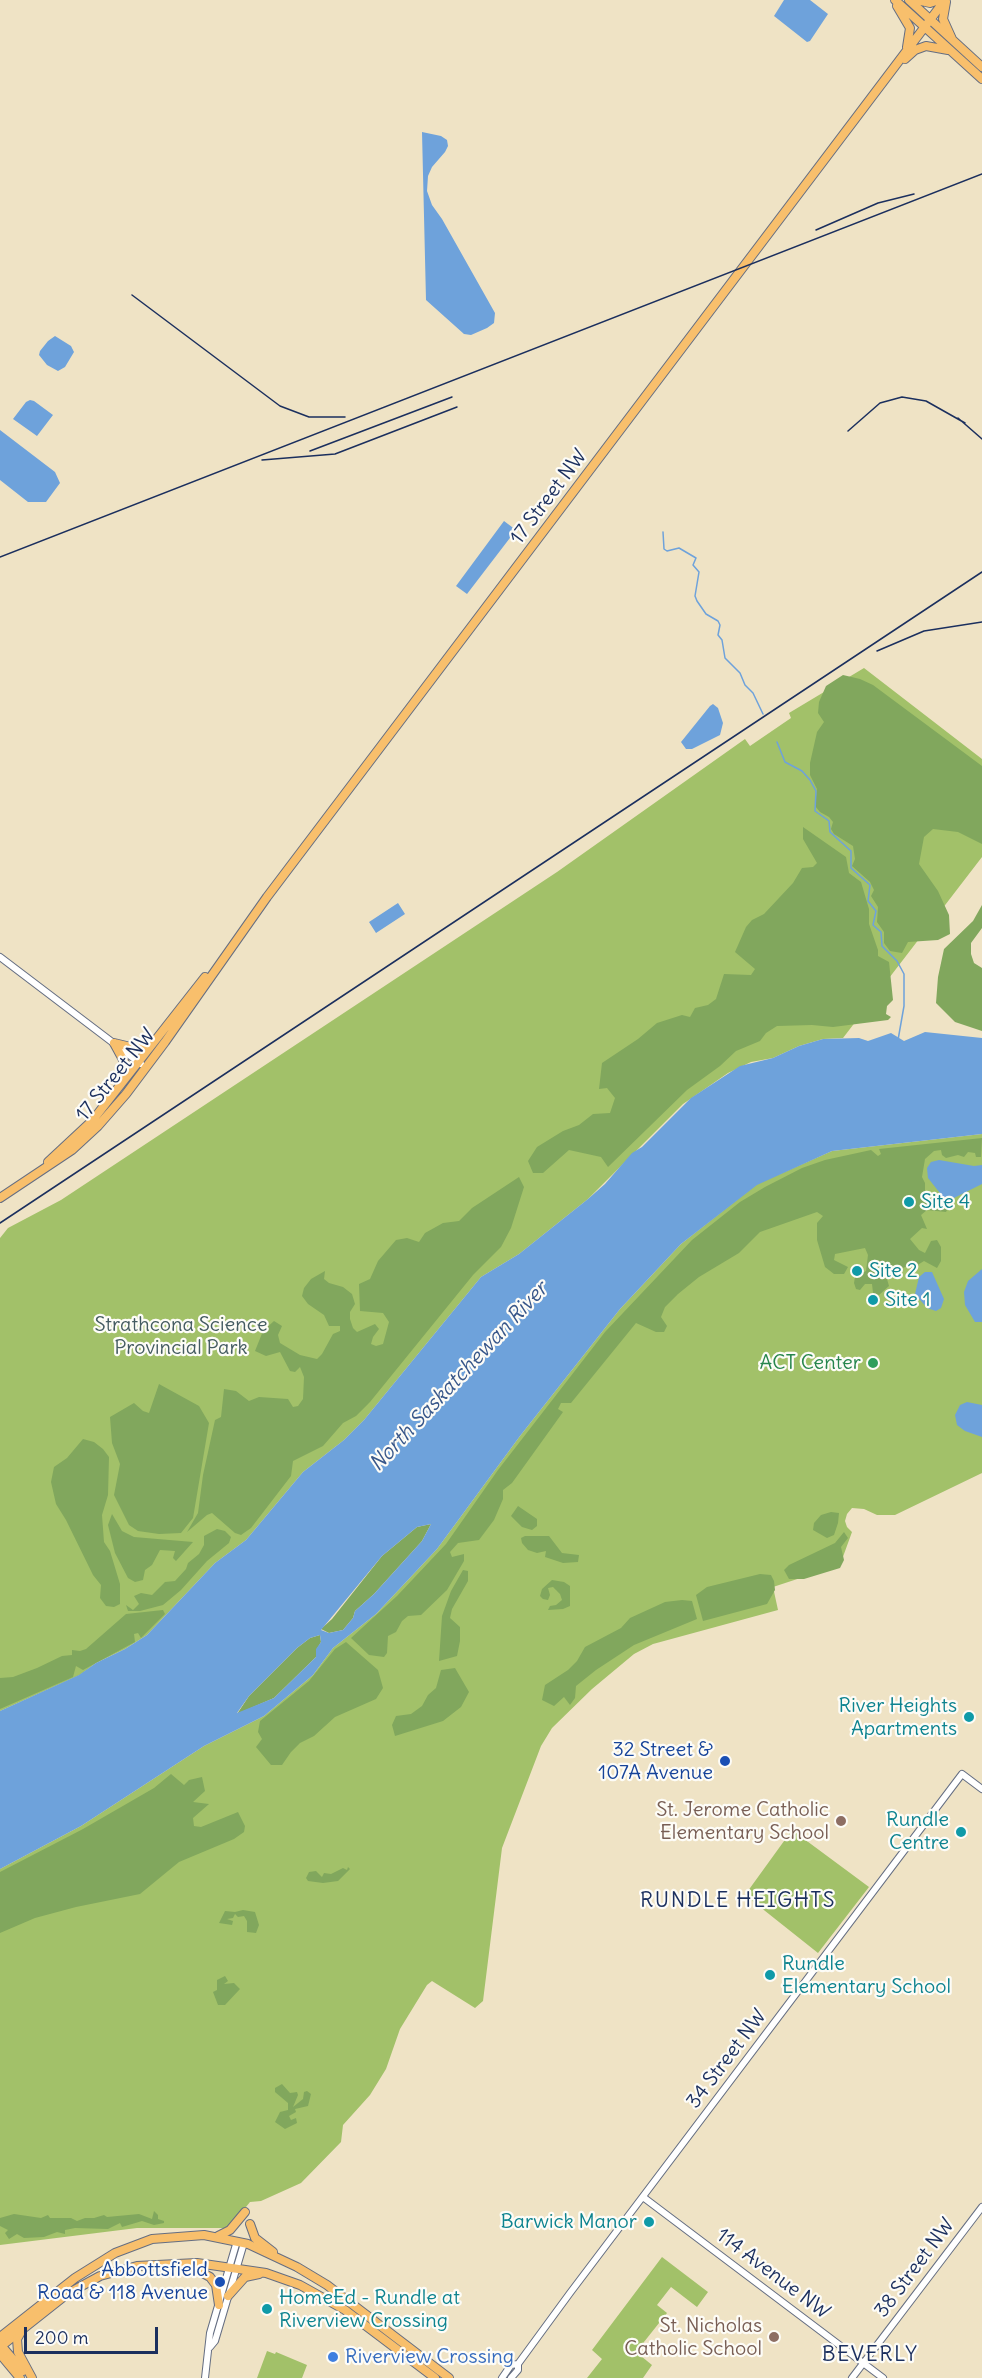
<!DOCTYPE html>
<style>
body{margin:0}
#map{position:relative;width:982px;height:2378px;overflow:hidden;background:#efe3c5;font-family:Delius,sans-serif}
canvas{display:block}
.scale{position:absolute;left:24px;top:2327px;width:134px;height:27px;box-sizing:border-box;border:3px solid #1b2f5e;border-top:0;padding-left:8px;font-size:18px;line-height:21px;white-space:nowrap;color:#1b2f5e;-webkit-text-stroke:4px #fdfcf7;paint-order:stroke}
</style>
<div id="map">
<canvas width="982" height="2378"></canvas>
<div class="scale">200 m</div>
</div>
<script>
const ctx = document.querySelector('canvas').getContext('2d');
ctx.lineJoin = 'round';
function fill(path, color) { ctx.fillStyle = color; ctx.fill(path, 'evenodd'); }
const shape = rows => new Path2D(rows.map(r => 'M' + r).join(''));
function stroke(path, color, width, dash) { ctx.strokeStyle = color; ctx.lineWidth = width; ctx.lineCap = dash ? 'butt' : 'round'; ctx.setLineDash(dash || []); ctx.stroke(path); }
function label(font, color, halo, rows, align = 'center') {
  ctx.font = font + ' Delius,sans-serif'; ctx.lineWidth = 4.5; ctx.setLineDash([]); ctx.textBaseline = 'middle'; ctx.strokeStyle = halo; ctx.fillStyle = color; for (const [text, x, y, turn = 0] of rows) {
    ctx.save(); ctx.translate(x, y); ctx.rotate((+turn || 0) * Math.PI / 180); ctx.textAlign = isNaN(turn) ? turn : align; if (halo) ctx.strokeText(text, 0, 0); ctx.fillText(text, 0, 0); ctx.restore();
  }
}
const green = shape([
 [864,668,982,759,982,857,843,1038,823,1039,799,1046,773,1058,751,1062,728,1073,683,1104,588,1199,519,1254,481,1277,364,1420,344,1440,303,1472,246,1540,215,1563,147,1635,125,1649,96,1663,80,1675,0,1711,0,1238,8,1228,61,1200,557,872,745,739,750,746,791,718,789,713],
 [982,1134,982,1473,895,1515,877,1515,864,1509,852,1508,847,1514,845,1521,847,1527,852,1532,840,1565,773,1587,778,1610,653,1644,634,1654,592,1689,552,1728,541,1746,502,1848,483,2001,475,2008,432,1981,427,1985,400,2029,386,2069,370,2095,343,2125,341,2142,301,2183,261,2201,250,2202,229,2228,137,2228,0,2245,0,1869,81,1826,204,1746,264,1716,313,1675,333,1648,376,1614,437,1549,520,1436,620,1309,681,1244,757,1184,832,1151],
 [792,1830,869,1887,818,1953,745,1895],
 [662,2257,708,2292,697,2307,671,2287,657,2305,667,2313,636,2352,652,2365,643,2378,587,2378,602,2359,592,2350],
 [267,2351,275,2354,276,2352,307,2365,302,2378,257,2378]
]);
const forest = shape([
 [843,675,860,679,873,685,982,766,982,844,958,832,933,829,924,837,919,864,938,891,949,915,950,934,938,940,908,942,902,953,890,951,884,943,884,932,877,922,878,907,871,896,874,890,870,882,852,866,855,859,853,846,834,834,831,829,833,822,829,817,820,812,815,806,817,789,810,775,810,763,817,732,824,722,818,713,819,702,826,686],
 [803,827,846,857,849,873,861,882,869,909,869,924,878,950,878,956,889,962,893,1000,887,1006,886,1014,891,1017,888,1020,833,1027,812,1025,777,1026,766,1033,760,1041,736,1051,720,1066,687,1090,608,1167,601,1157,569,1150,543,1173,533,1173,528,1161,537,1147,563,1131,579,1125,593,1114,610,1113,615,1098,607,1088,599,1089,602,1063,638,1039,657,1023,682,1015,690,1017,695,1008,708,1005,716,999,724,974,751,975,755,969,735,952,746,927,752,920,764,914,793,883,802,868,813,867,817,863,803,839],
 [982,905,982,928,971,943,971,954,974,963,982,968,982,1031,955,1022,936,1003,938,977,944,949,973,921],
 [982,1138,981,1157,976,1157,975,1153,968,1152,964,1157,958,1155,946,1158,942,1155,941,1150,934,1151,925,1159,922,1177,925,1183,925,1197,935,1200,941,1198,948,1200,949,1206,946,1212,927,1210,921,1215,927,1229,922,1228,910,1239,919,1250,925,1253,931,1241,937,1240,941,1247,941,1261,937,1268,924,1261,916,1266,910,1264,900,1270,885,1272,889,1286,879,1295,873,1293,872,1284,865,1284,860,1290,856,1289,854,1283,855,1277,866,1271,868,1255,865,1248,835,1254,834,1260,848,1267,844,1274,834,1274,825,1267,817,1240,817,1223,823,1216,817,1212,760,1232,739,1253,699,1277,678,1294,665,1307,661,1317,667,1326,664,1332,656,1332,636,1323,571,1403,561,1403,558,1409,563,1412,512,1483,503,1490,503,1499,494,1520,479,1540,458,1543,450,1552,452,1557,464,1554,464,1561,447,1590,421,1615,408,1616,402,1621,396,1632,388,1636,387,1653,384,1657,369,1655,351,1638,397,1596,446,1544,498,1470,605,1332,692,1240,740,1202,765,1187,802,1168,825,1160,871,1150,878,1156,881,1154,879,1149],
 [519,1177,524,1187,511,1228,501,1247,473,1275,370,1402,356,1416,343,1423,323,1446,293,1461,291,1476,251,1528,241,1535,235,1533,212,1513,207,1515,187,1532,198,1513,203,1475,215,1420,221,1417,224,1389,236,1391,249,1401,259,1397,288,1399,293,1407,298,1406,303,1399,304,1377,300,1367,295,1372,290,1371,280,1352,266,1356,255,1351,263,1331,274,1321,282,1326,278,1335,280,1343,300,1355,317,1359,322,1354,333,1334,340,1331,340,1326,329,1326,324,1315,308,1304,302,1296,304,1288,311,1279,325,1271,324,1279,329,1283,343,1287,352,1294,355,1304,350,1312,350,1319,353,1328,357,1332,375,1324,379,1329,373,1337,371,1344,376,1346,383,1344,389,1322,383,1313,360,1311,359,1284,370,1279,378,1261,396,1240,407,1238,419,1242,425,1233,443,1223,459,1221,472,1208],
 [159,1384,199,1406,209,1423,193,1518,181,1533,159,1534,138,1531,129,1525,114,1495,120,1464,112,1443,110,1417,134,1403,143,1411,149,1413],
 [83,1439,94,1442,103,1449,109,1457,108,1495,102,1515,104,1542,110,1551,120,1584,120,1604,114,1607,106,1606,100,1598,101,1585,93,1575,66,1520,56,1504,51,1482,54,1467,67,1458],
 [518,1506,537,1519,537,1526,532,1530,522,1527,511,1516],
 [831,1512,839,1513,838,1523,834,1535,827,1538,813,1530,814,1523,821,1515],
 [112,1514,122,1531,134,1537,193,1542,176,1561,173,1558,175,1551,160,1550,152,1565,145,1570,143,1580,135,1582,128,1578,115,1553,108,1525],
 [431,1524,422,1541,374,1594,355,1611,353,1618,343,1630,329,1633,321,1629,332,1619,382,1556,417,1527],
 [217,1529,225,1531,231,1537,229,1543,207,1561,181,1590,163,1605,140,1611,128,1611,126,1605,133,1610,139,1604,134,1596,141,1593,152,1595,165,1582,175,1581,186,1569,188,1563,199,1554,204,1545,204,1536],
 [844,1532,848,1538,841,1547,844,1560,840,1568,804,1579,789,1579,784,1570,789,1565,835,1543],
 [525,1536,549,1536,562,1553,579,1555,578,1562,563,1563,545,1557,546,1551,537,1553,528,1550,522,1543,521,1538],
 [463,1570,468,1571,468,1581,452,1609,450,1618,460,1627,460,1641,457,1656,439,1661,442,1616,451,1591],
 [760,1574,771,1575,774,1581,775,1590,767,1604,703,1621,696,1595,707,1587],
 [552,1580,564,1582,570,1586,570,1606,563,1609,548,1610,550,1606,556,1605,562,1600,560,1594,553,1587,548,1588,550,1595,548,1600,543,1599,540,1596,542,1589],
 [682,1600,692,1601,697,1619,634,1645,596,1670,576,1686,575,1698,570,1705,564,1697,554,1706,542,1700,545,1685,568,1670,577,1661,585,1647,621,1628,630,1618,665,1602],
 [163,1610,165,1614,141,1638,138,1633,134,1634,135,1642,83,1670,76,1666,73,1677,0,1709,0,1678,13,1677,37,1668,62,1656,72,1655,72,1650,80,1651,86,1649,126,1614],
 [320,1635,321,1642,317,1649,316,1657,274,1698,237,1714,249,1696,297,1648,310,1638],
 [346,1642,378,1670,383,1688,376,1699,335,1717,314,1736,300,1743,291,1752,282,1765,271,1765,256,1747,262,1739,258,1732,260,1721,309,1681,335,1649],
 [455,1668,469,1692,461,1707,443,1721,395,1736,392,1725,396,1716,411,1714,422,1706,428,1695,436,1688,441,1670],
 [171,1774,184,1785,189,1780,202,1777,205,1791,193,1802,209,1804,193,1818,194,1826,201,1827,238,1812,245,1826,244,1832,234,1839,179,1862,140,1894,76,1907,35,1918,0,1933,0,1872,83,1829,154,1788],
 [348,1867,350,1869,338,1881,323,1883,308,1881,306,1878,309,1872,316,1871,322,1877,324,1873,331,1874,343,1868,347,1870],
 [243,1910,255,1912,259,1925,256,1933,247,1932,247,1921,244,1916,238,1917,235,1914,233,1918,227,1919,233,1921,232,1925,219,1923,225,1911,235,1912],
 [225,1976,228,1981,224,1984,234,1983,240,1989,225,2005,218,2005,213,1992,217,1990,217,1980],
 [282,2084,290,2093,297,2092,298,2095,293,2107,303,2099,304,2092,307,2091,311,2094,308,2106,295,2109,296,2112,289,2116,291,2120,296,2118,297,2123,285,2129,275,2122,280,2112,288,2110,288,2103,275,2092,275,2088],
 [154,2211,158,2215,158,2219,164,2221,164,2223,154,2225,142,2221,122,2227,120,2223,108,2229,75,2228,65,2230,65,2234,57,2232,44,2237,24,2238,17,2234,9,2239,5,2233,8,2230,0,2226,0,2218,14,2214,41,2218,48,2215,50,2218,71,2218,77,2221,85,2218,94,2218,104,2215,107,2217,139,2214,152,2219]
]);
const water = shape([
 [784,0,810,0,828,14,810,41,807,42,774,16],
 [422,132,441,136,447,140,448,146,445,152,432,167,428,176,427,191,432,205,442,219,495,313,494,323,487,328,471,335,464,334,426,300],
 [55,336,71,346,74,352,65,367,58,371,47,365,39,355,40,351,48,341],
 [30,400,34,401,53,415,37,436,13,419,26,402],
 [0,430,55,472,60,483,46,502,28,502,0,480],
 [504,521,516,530,467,594,456,586],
 [713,704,718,708,723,723,720,735,692,749,686,749,681,742,710,706],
 [398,903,405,914,376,933,369,922],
 [925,1032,982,1038,982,1134,832,1151,757,1185,681,1244,620,1309,520,1436,437,1549,376,1614,333,1648,313,1675,264,1716,204,1746,81,1826,0,1869,0,1711,79,1675,96,1663,125,1649,147,1635,215,1563,246,1540,303,1472,344,1440,364,1420,481,1277,519,1254,588,1199,605,1184,632,1153,642,1147,691,1098,740,1066,773,1058,799,1046,823,1039,859,1038,868,1041,891,1033,904,1041],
 [431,1524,422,1541,374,1594,355,1611,353,1618,343,1630,329,1633,321,1630,382,1556,417,1527],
 [320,1635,321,1642,316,1649,316,1657,274,1698,237,1713,249,1696,297,1648,310,1638],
 [939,1160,974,1166,982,1165,982,1184,954,1198,943,1197,928,1178,927,1168,931,1162],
 [982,1269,982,1322,975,1322,965,1305,964,1292,968,1281],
 [925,1272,932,1272,944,1299,941,1308,936,1311,927,1308,915,1294,919,1277],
 [967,1402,982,1405,982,1437,965,1431,957,1425,955,1415,960,1405]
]);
const stream = shape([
 [663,532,664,549,667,551,679,548,696,558,693,565,699,572,695,596,697,601,706,614,718,621,720,625,718,635,722,640,725,658,740,673,745,685,753,693,763,714],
 [777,742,785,762,802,771,810,780,816,791,815,811,829,821,830,832,851,851,851,868,870,885,868,901,876,911,873,925,881,932,882,946,897,961,904,974,904,1006,898,1040]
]);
const minor = shape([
 [0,957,141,1064],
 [643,2197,883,2378],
 [210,2347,215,2341,244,2243],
 [205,2378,210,2333,237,2241],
 [502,2378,511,2365,518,2364],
 [511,2378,518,2370,518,2364,570,2293,962,1774,982,1789],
 [852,2378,982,2207]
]);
const major = shape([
 [895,0,982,79],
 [909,0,982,67],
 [917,0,930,3,939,0],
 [946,2,943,19,952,39],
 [897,6,910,28,907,47],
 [905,59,915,50,926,46,948,50],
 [114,1043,126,1065,121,1083],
 [114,1043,135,1048,155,1040],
 [48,1162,92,1121,205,977],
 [0,1198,72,1150,98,1126,126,1094,165,1042,267,897,945,0],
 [250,2224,255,2238,273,2252],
 [218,2236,230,2230,245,2212],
 [182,2266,199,2271,210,2277,216,2285,219,2305],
 [228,2296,245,2277,259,2274],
 [0,2337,75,2278,115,2253,152,2239,204,2235,248,2244,297,2267,327,2285,449,2378],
 [0,2347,67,2294,100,2276,137,2266,197,2263,266,2273,300,2285,345,2310,435,2378]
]);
const highway = shape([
 [22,2330,17,2339,18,2352,32,2378],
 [0,2344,23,2371],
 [0,2354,20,2378]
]);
const rail = shape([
 [816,230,878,203,914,194],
 [132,295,280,406,309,417,345,417],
 [958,418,982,439],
 [848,431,880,403,902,397,926,401,965,423],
 [310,451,452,397],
 [262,460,335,454,457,407],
 [0,557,982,174],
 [877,651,924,631,982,622],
 [0,1223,982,572]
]);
const markers = [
 [909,1202,6,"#0f9aa8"],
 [857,1271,6,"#0f9aa8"],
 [873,1300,6,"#0f9aa8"],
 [873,1363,6,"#2e9e5b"],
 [969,1717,6,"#0f9aa8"],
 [725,1761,6,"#1a4fb4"],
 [841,1821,6,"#8d6e63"],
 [961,1832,6,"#0f9aa8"],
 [770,1975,6,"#0f9aa8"],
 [649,2222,6,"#0f9aa8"],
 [220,2282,6,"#1a4fb4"],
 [267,2309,6,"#0f9aa8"],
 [774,2337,6,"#8d6e63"],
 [333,2357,6,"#3f7fe0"]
];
const streetNames = [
 ["17 Street NW",549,497,-53],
 ["17 Street NW",116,1075,-51],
 ["34 Street NW",727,2059,-53],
 ["38 Street NW",915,2268,-53],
 ["114 Avenue NW",773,2274,37]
];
const cultureNames = [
 ["Site 4",921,1202],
 ["Site 2",869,1271],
 ["Site 1",885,1300],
 ["River Heights",957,1706,"right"],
 ["Apartments",957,1729,"right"],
 ["Rundle",949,1820,"right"],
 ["Centre",949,1843,"right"],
 ["Rundle",782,1964],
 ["Elementary School",782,1987],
 ["Barwick Manor",637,2222,"right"],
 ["HomeEd - Rundle at",279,2298],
 ["Riverview Crossing",279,2321]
];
const parkNames = [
 ["Strathcona Science",181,1325],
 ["Provincial Park",181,1348]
];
const leisureNames = [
 ["ACT Center",861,1363]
];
const transitNames = [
 ["32 Street &",713,1750],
 ["107A Avenue",713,1773],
 ["Abbottsfield",208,2270],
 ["Road & 118 Avenue",208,2293]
];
const educationNames = [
 ["St. Jerome Catholic",829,1810],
 ["Elementary School",829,1833],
 ["St. Nicholas",762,2326],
 ["Catholic School",762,2349]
];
const shopNames = [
 ["Riverview Crossing",345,2357]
];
const waterNames = [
 ["North Saskatchewan River",459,1377,-47]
];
const neighbourhoodNames = [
 ["RUNDLE HEIGHTS",738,1901],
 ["BEVERLY",870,2355]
];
fill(green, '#a2c169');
fill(forest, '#81a75d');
fill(water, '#6ea2db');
stroke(stream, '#6ea2db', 1.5);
stroke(minor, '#656e82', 8);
stroke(major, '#656e82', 10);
stroke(highway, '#656e82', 10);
stroke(minor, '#fff', 6);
stroke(major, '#f8bf6c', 8);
stroke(highway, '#f8bf6c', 8);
stroke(rail, '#1b2f5e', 1.5);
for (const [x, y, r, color] of markers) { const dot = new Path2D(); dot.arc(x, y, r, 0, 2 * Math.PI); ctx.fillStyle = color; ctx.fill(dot); stroke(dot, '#fdfcf7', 2); }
label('20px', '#1b2f5e', '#fdfcf7', streetNames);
label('20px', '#0d838f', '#fdfcf7', cultureNames, 'left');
label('20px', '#445b61', '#fdfcf7', parkNames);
label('20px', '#27864d', '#fdfcf7', leisureNames, 'right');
label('20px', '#164399', '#fdfcf7', transitNames, 'right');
label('20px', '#785e54', '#fdfcf7', educationNames, 'right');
label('20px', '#366cbe', '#fdfcf7', shopNames, 'left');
label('italic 21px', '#38578a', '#fdfcf7', waterNames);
ctx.letterSpacing = '1.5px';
label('21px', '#1b2f5e', '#fdfcf7', neighbourhoodNames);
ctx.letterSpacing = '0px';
</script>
